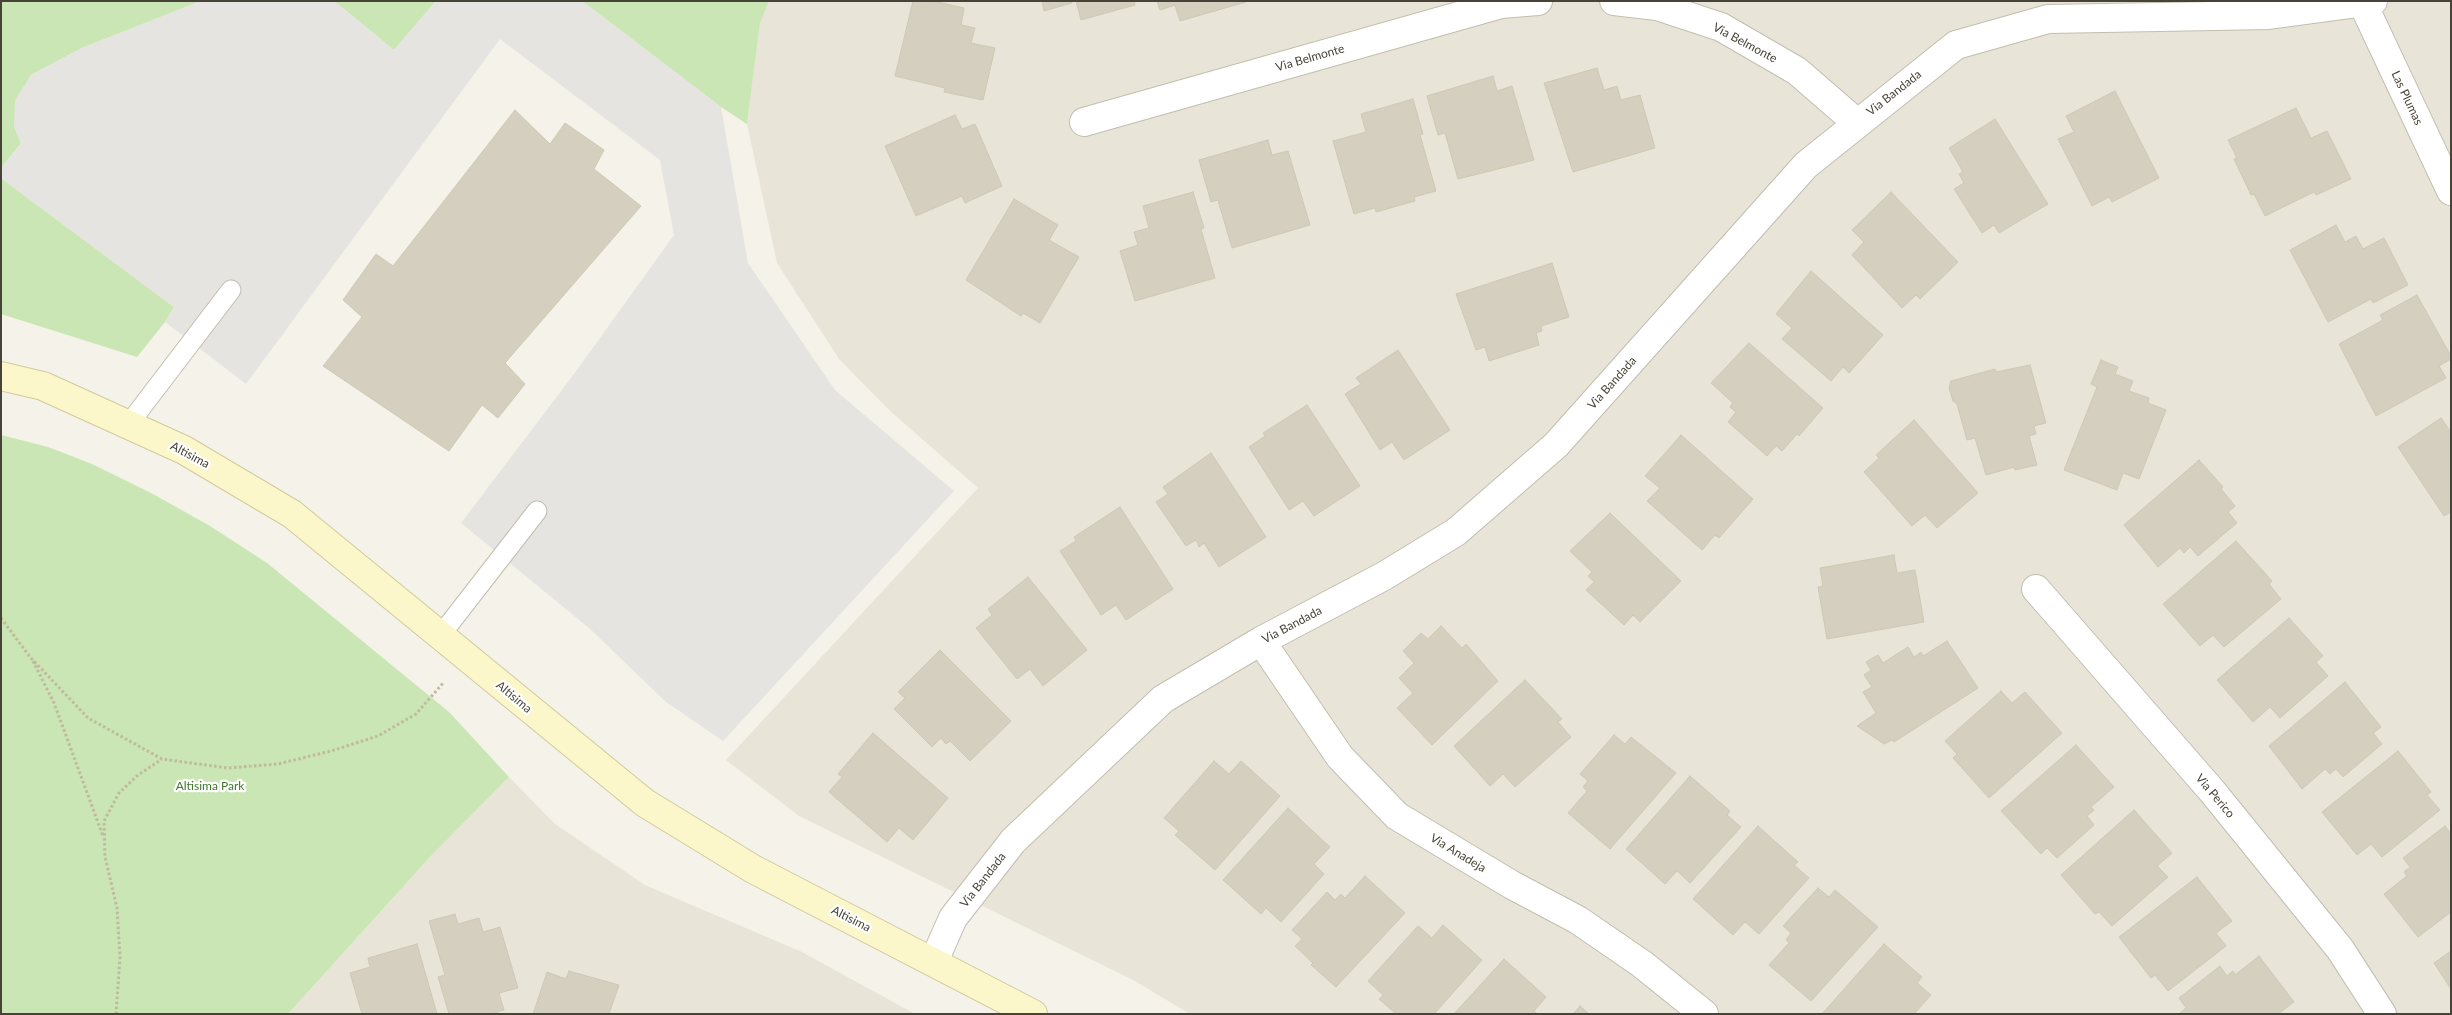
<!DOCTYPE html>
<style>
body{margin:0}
#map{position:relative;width:2452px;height:1015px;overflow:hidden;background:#f4f2e9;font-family:Lato,sans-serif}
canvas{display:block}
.frame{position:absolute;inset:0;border:2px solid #474338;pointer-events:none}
</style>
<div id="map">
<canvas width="2452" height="1015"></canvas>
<div class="frame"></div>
</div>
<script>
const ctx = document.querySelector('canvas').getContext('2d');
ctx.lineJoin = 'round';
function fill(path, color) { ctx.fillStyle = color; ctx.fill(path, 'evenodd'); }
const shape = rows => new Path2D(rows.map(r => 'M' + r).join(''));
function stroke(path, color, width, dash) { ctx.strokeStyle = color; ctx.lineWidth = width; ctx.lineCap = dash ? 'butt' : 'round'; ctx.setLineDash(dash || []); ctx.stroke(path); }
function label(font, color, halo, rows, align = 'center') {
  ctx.font = font + ' Lato,sans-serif'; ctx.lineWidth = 4.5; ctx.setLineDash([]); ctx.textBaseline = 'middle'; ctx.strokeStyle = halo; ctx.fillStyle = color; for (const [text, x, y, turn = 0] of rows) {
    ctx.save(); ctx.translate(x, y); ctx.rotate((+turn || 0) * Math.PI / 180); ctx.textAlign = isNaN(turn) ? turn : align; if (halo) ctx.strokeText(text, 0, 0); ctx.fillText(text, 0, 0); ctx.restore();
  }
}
const residential = shape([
 [769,1,2451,1,2451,1014,1190,1014,1133,980,799,816,726,760,978,488,890,411,839,359,777,263,747,124,760,22],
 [509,777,555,824,645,885,802,952,915,1014,288,1014,429,858]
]);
const green = shape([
 [1,1,201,1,82,48,31,75,14,126,21,143,1,168],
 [334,1,436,1,394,50],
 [582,1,769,1,760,23,747,124,721,107],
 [1,178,174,307,165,322,137,357,1,314],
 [1,435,48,447,92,464,153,494,210,526,267,563,449,712,509,777,429,858,288,1014,1,1014]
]);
const parking = shape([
 [201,1,334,1,394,50,436,1,582,1,721,107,748,263,835,390,954,491,723,741,666,702,589,628,461,523,574,374,674,235,660,160,500,39,246,384,165,322,174,307,1,178,1,168,21,143,14,126,15,100,31,75,82,48]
]);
const building = shape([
 [913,1,933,1,964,8,961,25,975,28,971,43,995,48,983,100,944,92,945,88,895,76,913,1],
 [1042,1,1071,1,1072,3,1044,11,1042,1],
 [1076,1,1134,1,1135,5,1081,20,1076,1],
 [1157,1,1246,1,1246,2,1180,21,1175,5,1160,10,1157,1],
 [1597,68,1604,90,1617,86,1621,100,1640,95,1655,148,1573,172,1544,83,1597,68],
 [1493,76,1497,91,1512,86,1534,160,1458,179,1445,133,1438,135,1427,96,1493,76],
 [2115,91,2159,178,2112,202,2109,197,2092,206,2058,139,2074,132,2066,116,2115,91],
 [1413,99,1423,134,1420,135,1436,191,1414,197,1415,201,1376,212,1375,208,1354,214,1333,141,1366,132,1361,114,1413,99],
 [2296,108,2311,138,2327,131,2351,179,2316,195,2314,192,2265,216,2254,194,2251,195,2234,159,2237,158,2228,140,2296,108],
 [515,110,550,144,565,123,604,150,594,169,641,206,505,363,525,384,498,418,482,405,449,451,323,366,362,317,343,300,376,254,393,266,515,110],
 [955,115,962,129,975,124,1002,186,965,203,962,196,916,216,885,146,955,115],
 [1995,119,2048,204,1999,233,1994,225,1982,233,1954,189,1964,183,1959,174,1963,172,1949,148,1995,119],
 [1268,140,1272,155,1288,151,1310,225,1232,248,1218,200,1211,202,1199,160,1268,140],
 [1193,192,1204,228,1201,229,1215,278,1135,301,1120,251,1138,245,1134,232,1149,228,1143,206,1193,192],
 [1891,192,1958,262,1920,299,1916,295,1902,308,1852,255,1864,242,1852,230,1891,192],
 [1014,199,1058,225,1049,240,1079,257,1040,323,1023,313,1021,316,966,280,1014,199],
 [2336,225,2345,242,2356,236,2363,249,2384,238,2408,285,2373,303,2371,299,2328,322,2290,250,2336,225],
 [1552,263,1569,317,1541,326,1542,331,1536,333,1539,345,1489,361,1485,347,1476,350,1456,294,1552,263],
 [1811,271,1883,335,1849,373,1843,367,1831,381,1782,339,1792,328,1776,314,1811,271],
 [2417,295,2451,356,2451,359,2439,366,2446,378,2376,416,2339,344,2383,320,2380,315,2417,295],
 [1749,343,1823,408,1799,436,1797,434,1782,451,1776,446,1767,456,1728,422,1736,412,1730,407,1733,403,1711,383,1749,343],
 [1398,350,1450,430,1404,460,1392,442,1380,450,1345,394,1361,384,1356,378,1398,350],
 [2101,360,2118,367,2115,374,2133,381,2129,391,2149,398,2148,403,2166,410,2139,479,2123,473,2117,490,2064,470,2097,387,2091,384,2101,360],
 [2030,365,2046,423,2034,426,2036,434,2029,436,2037,465,2015,470,2014,467,1986,475,1975,438,1967,440,1957,404,1953,401,1949,388,1951,381,1995,369,1996,372,2030,365],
 [1307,405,1360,486,1314,516,1303,501,1289,510,1249,447,1265,436,1263,433,1307,405],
 [2441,418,2451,432,2451,512,2444,516,2398,447,2441,418],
 [1914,420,1978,493,1937,528,1925,515,1912,526,1864,472,1879,458,1876,455,1914,420],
 [1681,435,1753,499,1719,538,1715,535,1702,550,1647,501,1660,488,1645,476,1681,435],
 [1211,453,1266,537,1219,567,1204,543,1199,547,1196,540,1186,546,1156,502,1168,494,1163,487,1211,453],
 [2199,460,2223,487,2221,489,2235,506,2228,512,2237,523,2198,556,2190,547,2184,553,2180,548,2158,567,2124,525,2199,460],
 [1120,507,1173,589,1126,620,1116,605,1101,615,1060,551,1076,541,1074,537,1120,507],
 [1610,513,1681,581,1640,622,1633,615,1624,625,1586,590,1594,582,1588,576,1592,572,1570,551,1610,513],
 [2236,541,2272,581,2269,584,2281,599,2224,647,2213,635,2200,646,2163,604,2236,541],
 [1894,555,1897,573,1915,570,1924,622,1827,639,1818,587,1823,586,1820,568,1894,555],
 [1028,577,1087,650,1043,686,1030,669,1017,679,976,628,992,615,988,609,1028,577],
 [2289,618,2323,656,2316,662,2328,676,2280,718,2270,707,2253,722,2217,680,2289,618],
 [1441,626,1462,648,1466,644,1498,681,1432,745,1397,708,1413,693,1399,678,1414,663,1403,651,1421,633,1428,639,1441,626],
 [1947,641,1978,688,1894,742,1892,740,1884,744,1857,726,1876,713,1863,692,1872,687,1864,675,1871,670,1866,662,1878,655,1883,663,1908,647,1914,657,1921,652,1923,656,1947,641],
 [940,650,1011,721,970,761,950,741,946,744,941,738,932,747,894,709,905,698,898,692,940,650],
 [1525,680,1562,719,1558,722,1571,737,1515,787,1503,774,1490,786,1454,746,1525,680],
 [2345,682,2381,727,2373,733,2382,744,2343,777,2336,769,2330,774,2325,769,2302,789,2269,746,2345,682],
 [2001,691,2012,703,2025,692,2062,733,1989,798,1953,758,1957,754,1945,741,2001,691],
 [873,733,948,798,913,840,899,828,887,842,829,792,842,777,838,774,873,733],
 [1614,735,1625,744,1631,737,1676,773,1610,849,1568,813,1587,791,1583,787,1588,781,1580,774,1614,735],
 [2076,745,2114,787,2091,807,2094,810,2087,816,2094,825,2057,858,2047,848,2041,854,2001,811,2076,745],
 [2398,751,2431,792,2427,795,2440,810,2382,857,2371,844,2357,855,2322,812,2398,751],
 [1214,761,1229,774,1241,761,1280,796,1215,870,1175,835,1179,831,1164,818,1214,761],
 [1690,776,1730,811,1727,815,1741,827,1690,883,1677,871,1665,884,1626,849,1690,776],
 [1288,808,1330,847,1314,864,1324,874,1281,922,1266,908,1261,914,1223,880,1288,808],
 [2134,810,2172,853,2157,866,2168,877,2112,926,2099,912,2095,914,2061,875,2134,810],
 [1758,826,1798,862,1794,865,1809,878,1759,934,1745,922,1733,935,1693,899,1758,826],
 [2445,826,2451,834,2451,912,2418,937,2384,894,2407,876,2404,872,2410,867,2403,858,2445,826],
 [1365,876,1405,913,1336,987,1311,965,1313,963,1295,946,1302,939,1292,930,1327,892,1335,900,1341,894,1345,898,1365,876],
 [2197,877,2232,921,2216,933,2226,946,2168,991,2155,975,2151,978,2119,937,2197,877],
 [1818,888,1829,897,1835,890,1878,927,1811,1001,1769,965,1789,943,1786,940,1791,933,1783,926,1818,888],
 [455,914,458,924,479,918,483,932,500,927,518,988,499,993,504,1010,491,1014,449,1014,438,977,445,975,429,921,455,914],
 [1443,925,1482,960,1434,1014,1396,1014,1379,999,1383,995,1368,981,1418,926,1432,938,1443,925],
 [417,944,437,1014,362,1014,350,973,370,967,368,958,417,944],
 [1884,944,1922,977,1917,983,1931,995,1914,1014,1822,1014,1884,944],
 [2451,951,2451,989,2434,963,2451,951],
 [2259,956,2294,1002,2278,1014,2179,1014,2186,1008,2179,998,2220,966,2227,976,2233,971,2235,975,2259,956],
 [1504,959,1546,997,1534,1011,1537,1014,1454,1014,1504,959],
 [569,971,619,985,609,1014,533,1014,547,972,566,979,569,971],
 [1580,1006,1589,1014,1573,1014,1580,1006]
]);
const path = shape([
 [1,618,30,657,88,718,162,759,228,768,278,764,331,751,378,736,416,714,444,682],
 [33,661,54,703,103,836],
 [116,1014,120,957,117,908,105,857,104,821,119,793,138,775,162,759]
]);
const lane = shape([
 [128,425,231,290],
 [440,636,537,511]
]);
const street = shape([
 [1614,1,1657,6,1721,27,1797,71,1857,123],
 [2363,4,2451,191],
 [1084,122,1501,4,1538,1],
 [2036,589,2212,791,2340,949,2382,1014],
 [1261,641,1340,757,1397,816,1512,885,1578,920,1642,964,1704,1014],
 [934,961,953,918,1013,841,1163,699,1261,641,1384,576,1456,532,1556,445,1806,165,1956,45,2048,19,2269,15,2373,1]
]);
const secondary = shape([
 [1,376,43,386,184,450,292,514,645,803,753,869,1033,1014]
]);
const streetNames = [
 ["Via Belmonte",1745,43,28],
 ["Via Belmonte",1310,58,-16],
 ["Via Bandada",1894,93,-38],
 ["Las Plumas",2407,98,65],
 ["Via Bandada",1612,383,-48],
 ["Altisima",190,455,28],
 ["Via Bandada",1292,625,-28],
 ["Altisima",514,697,40],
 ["Via Perico",2215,796,50],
 ["Via Anadeja",1458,853,31],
 ["Via Bandada",983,880,-52],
 ["Altisima",851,919,27]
];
const parkNames = [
 ["Altisima Park",210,786]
];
fill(residential, '#e8e5d8');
fill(green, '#c9e6b4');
fill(parking, '#e6e4e1');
fill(building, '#d5cfbf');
stroke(building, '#cfc8b3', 1);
stroke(lane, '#c2beaf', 21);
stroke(street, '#c2beaf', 30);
stroke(secondary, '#d1ca9b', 30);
stroke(path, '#c0b99e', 3, [2.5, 2.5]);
stroke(lane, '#fff', 19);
stroke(street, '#fff', 28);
stroke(secondary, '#fcf7cb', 28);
label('12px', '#474338', '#fff', streetNames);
label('12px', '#40772d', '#fff', parkNames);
</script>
